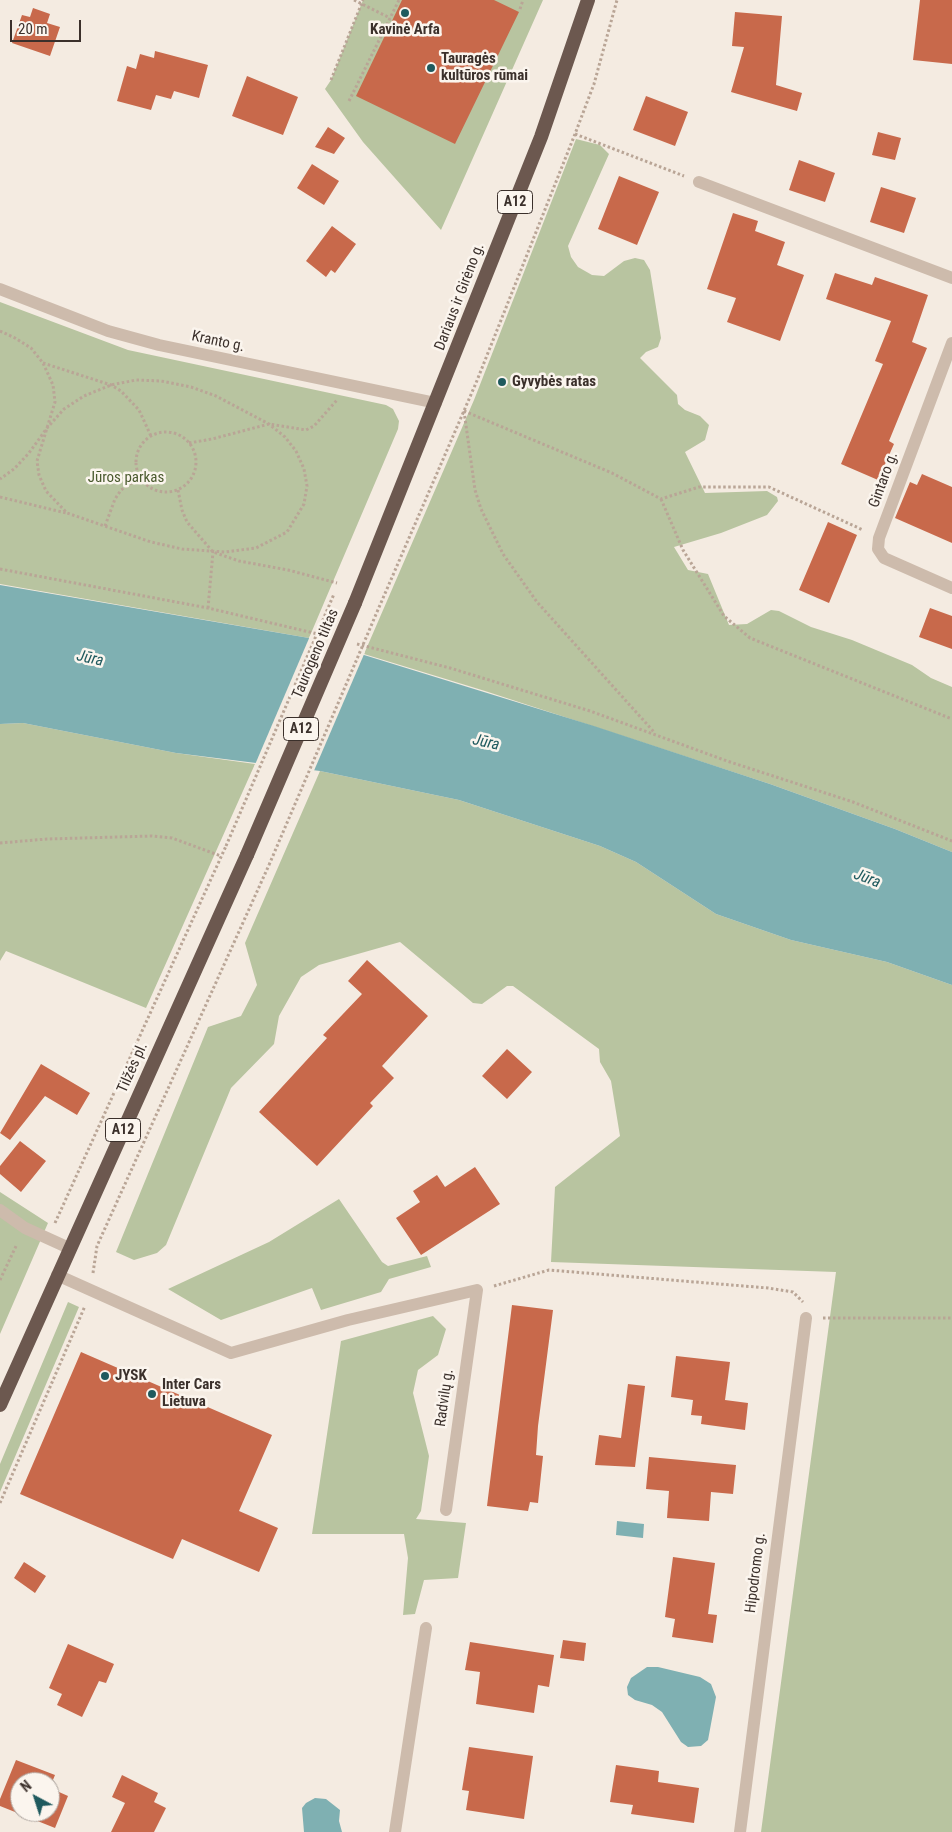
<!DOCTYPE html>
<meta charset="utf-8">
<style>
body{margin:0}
#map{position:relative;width:952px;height:1832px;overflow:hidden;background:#f4ebe1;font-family:"Roboto Condensed",sans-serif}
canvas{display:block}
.north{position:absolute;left:10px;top:1772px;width:50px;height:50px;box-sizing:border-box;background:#fbf5ee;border:1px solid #aea6a0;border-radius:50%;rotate:320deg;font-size:14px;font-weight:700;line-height:20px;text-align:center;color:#3b302b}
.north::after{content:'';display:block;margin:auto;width:18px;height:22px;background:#1f5a5e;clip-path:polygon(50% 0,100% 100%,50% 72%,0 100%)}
.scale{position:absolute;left:10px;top:20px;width:71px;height:22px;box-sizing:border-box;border:2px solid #3b302b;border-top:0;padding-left:6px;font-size:15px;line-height:18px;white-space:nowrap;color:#3b302b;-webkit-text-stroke:4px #fbf5ee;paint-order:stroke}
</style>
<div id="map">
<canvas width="952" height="1832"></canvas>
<div class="north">N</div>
<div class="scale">20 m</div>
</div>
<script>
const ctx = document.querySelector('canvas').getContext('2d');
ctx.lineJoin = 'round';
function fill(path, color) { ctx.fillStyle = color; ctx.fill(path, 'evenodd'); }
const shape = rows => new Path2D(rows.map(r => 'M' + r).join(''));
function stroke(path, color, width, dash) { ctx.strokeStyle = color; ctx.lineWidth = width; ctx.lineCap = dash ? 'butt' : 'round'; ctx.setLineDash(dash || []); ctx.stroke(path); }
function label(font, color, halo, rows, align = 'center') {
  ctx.font = font + ' "Roboto Condensed",sans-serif'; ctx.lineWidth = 5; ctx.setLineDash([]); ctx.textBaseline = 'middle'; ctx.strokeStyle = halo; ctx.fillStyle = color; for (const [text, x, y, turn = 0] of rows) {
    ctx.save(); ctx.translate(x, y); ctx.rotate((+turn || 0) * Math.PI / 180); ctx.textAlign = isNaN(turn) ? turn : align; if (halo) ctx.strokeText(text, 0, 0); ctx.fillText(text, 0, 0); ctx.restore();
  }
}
const green = shape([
 [363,0,543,0,441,230,363,142,325,89,331,80],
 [576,139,600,145,609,154,568,246,571,257,578,267,592,275,604,276,624,261,635,258,644,260,650,270,661,338,658,347,646,352,640,358,677,395,678,404,685,410,700,416,709,425,705,440,685,452,705,493,767,491,777,497,778,501,767,515,721,533,674,547,688,570,708,574,729,625,747,624,771,610,779,611,811,627,852,640,912,665,931,678,952,687,952,852,895,829,770,784,485,691,364,654,474,400],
 [0,302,128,350,386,405,393,409,399,421,398,429,309,638,0,584],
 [23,723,176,753,255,764,146,1008,6,951,0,961,0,724],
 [320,771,459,800,600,846,636,862,716,914,791,940,887,962,952,985,952,1832,761,1832,836,1272,551,1262,555,1187,620,1136,611,1081,600,1062,599,1049,513,986,507,986,482,1004,473,1003,400,942,319,965,301,977,279,1016,274,1044,231,1088,166,1245,157,1253,134,1260,116,1252,208,1027,241,1016,257,985,245,943],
 [0,1192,48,1223,0,1334],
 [339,1199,382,1262,388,1266,427,1256,431,1267,389,1279,381,1292,321,1310,312,1288,221,1320,168,1289,269,1242],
 [68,1302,79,1307,0,1492,0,1464],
 [433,1316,446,1329,438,1355,418,1370,413,1393,429,1456,421,1511,416,1519,466,1523,458,1578,424,1580,415,1614,403,1615,408,1558,404,1534,312,1534,341,1341]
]);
const water = shape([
 [0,585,309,638,594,726,770,784,895,829,952,852,952,985,887,962,791,940,716,914,636,862,600,846,459,800,320,771,176,753,23,723,0,724],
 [617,1521,644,1524,643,1538,616,1535],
 [647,1667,658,1667,700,1677,711,1684,716,1697,708,1740,701,1746,688,1747,681,1742,662,1712,652,1705,635,1700,628,1695,627,1687,631,1678],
 [315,1798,326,1799,340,1810,339,1821,342,1832,304,1832,302,1808,306,1803]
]);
const pier = shape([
 [310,636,365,652,313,773,254,767]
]);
const building = shape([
 [402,0,494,0,519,12,455,144,356,96],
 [920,0,952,0,952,64,913,60],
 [33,8,50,14,47,23,60,27,50,56,12,43,22,15,30,17],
 [735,12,782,16,776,85,802,93,797,111,731,92,744,47,732,46],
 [155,51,208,65,199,98,174,91,171,99,156,95,151,110,117,101,127,66,136,69,140,54,154,58],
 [247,76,298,97,283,135,232,116],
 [646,96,688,112,675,146,633,130],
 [328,127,345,138,334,154,315,147],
 [878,132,901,138,895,160,872,155],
 [799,160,835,173,825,202,789,190],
 [312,164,339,181,324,205,297,188],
 [619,176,659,192,637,245,598,229],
 [881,187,916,198,904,233,870,222],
 [733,213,758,221,755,231,785,242,777,265,804,275,780,341,727,322,736,298,707,289],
 [332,226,356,244,335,273,331,270,326,277,306,261],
 [835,273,872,285,875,277,928,295,912,342,927,348,889,441,894,444,878,480,841,464,883,364,875,361,891,321,826,299],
 [922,474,952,487,952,543,895,518,910,482,917,485],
 [828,522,857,535,829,603,799,590],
 [930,608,952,616,952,649,919,637],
 [367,960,428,1016,382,1066,394,1078,370,1103,373,1106,317,1166,259,1112,327,1038,323,1035,362,994,348,981],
 [507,1049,532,1072,507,1099,482,1076],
 [41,1064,90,1093,77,1115,45,1096,10,1140,0,1133],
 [20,1141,46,1161,21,1192,0,1174,0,1166],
 [475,1167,500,1204,421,1255,396,1218,420,1202,413,1191,437,1175,445,1187],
 [512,1305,553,1310,538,1426,536,1455,543,1456,538,1503,530,1502,528,1511,487,1506],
 [81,1352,272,1435,239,1511,278,1528,259,1572,182,1539,173,1559,20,1494],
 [676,1356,730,1362,725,1400,748,1403,745,1430,701,1424,702,1416,691,1415,693,1400,671,1397],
 [628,1384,645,1386,635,1467,595,1465,599,1435,621,1438],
 [649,1457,736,1465,733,1494,711,1492,709,1521,667,1518,669,1491,646,1489],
 [673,1557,715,1563,708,1614,717,1615,713,1643,672,1637,675,1619,665,1617],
 [24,1562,46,1576,35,1593,14,1578],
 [563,1640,586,1643,584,1661,560,1658],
 [470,1642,554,1655,549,1687,538,1685,534,1713,476,1704,480,1672,465,1670],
 [68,1644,114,1664,106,1683,99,1681,82,1717,57,1705,62,1694,49,1688],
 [469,1747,533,1756,524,1819,466,1810,469,1791,462,1790],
 [16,1760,55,1775,50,1787,50,1782,20,1782,20,1812,50,1812,50,1788,68,1796,55,1828,0,1806,0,1799],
 [616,1765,659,1771,658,1782,699,1788,694,1823,631,1814,633,1805,610,1802],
 [122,1775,158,1793,154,1802,166,1808,154,1832,111,1832,125,1803,112,1797]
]);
const path = shape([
 [354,0,390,18],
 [520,9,523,0],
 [331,80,363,0],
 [349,101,399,0],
 [575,134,684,176],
 [0,331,15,338,31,348,43,363,53,385,55,402,47,428,37,461,39,475,46,491,67,513,151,542,182,549,225,552,256,548,287,532,304,504,307,486,304,469,296,451,285,437,269,424,216,396,191,387,161,381,136,380,111,385,84,396,64,409,47,428,29,453,14,469,0,479],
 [43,363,111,385,121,391,139,410,151,436],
 [464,411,612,473,661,499,699,487,769,487,863,530],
 [464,411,475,490,481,509,503,554,537,602,654,732],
 '136 462a30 30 0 1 1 60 0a30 30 0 1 1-60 0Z',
 [189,443,212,439,269,424,306,430,314,426,337,400],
 [178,490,182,510,187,522,213,552,239,561,288,570,337,583],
 [0,497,66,513],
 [661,499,683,550,724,616,750,638,952,719],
 [105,526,115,499,121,490,140,477],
 [0,569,208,608,322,635],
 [208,608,213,552],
 [377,612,476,383,575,134,594,84,617,0],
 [357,644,450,668,590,711,727,761,853,802,952,841],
 [0,843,47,839,152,836,172,838,221,856],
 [55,1223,226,846],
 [93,1273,97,1246,269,865],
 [0,1280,17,1244],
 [494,1286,549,1270,768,1288,793,1292,803,1302],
 [823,1318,952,1318],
 [0,1503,85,1306]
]);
const minor = shape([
 [699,182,952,278],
 [0,289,108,331,159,345,436,403],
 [952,343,879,538,878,549,884,558,952,588],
 [0,1210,25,1228,69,1248],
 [57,1275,231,1353,348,1320,477,1290,446,1510],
 [395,1832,426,1628],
 [740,1832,806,1318]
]);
const trunk = shape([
 [355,603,541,137,588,0],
 [0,1405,247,855]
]);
const pathBridge = shape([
 [226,846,334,594],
 [269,865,377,612]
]);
const trunkBridge = shape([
 [247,855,355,603]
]);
const markers = [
 [405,13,5,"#1f5a5e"],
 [431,68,5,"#1f5a5e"],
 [502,382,5,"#1f5a5e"],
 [105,1376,5,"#1f5a5e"],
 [152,1394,5,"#1f5a5e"]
];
const shields = [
 [515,202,35],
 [301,729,35],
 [123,1130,35]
];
const shieldNames = [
 ["A12",515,202],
 ["A12",301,729],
 ["A12",123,1130]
];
const poiNames = [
 ["Kavinė Arfa",405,30,"center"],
 ["Tauragės",441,59],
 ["kultūros rūmai",441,76],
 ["Gyvybės ratas",512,382],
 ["JYSK",115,1376],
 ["Inter Cars",162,1385],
 ["Lietuva",162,1402]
];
const streetNames = [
 ["Dariaus ir Girėno g.",460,297,-69],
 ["Kranto g.",218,342,12],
 ["Gintaro g.",884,480,-70],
 ["Taurogeno tiltas",316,654,-67],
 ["Tilžės pl.",133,1068,-66],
 ["Radvilų g.",445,1398,-82],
 ["Hipodromo g.",756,1573,-83]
];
const parkNames = [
 ["Jūros parkas",126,478]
];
const waterNames = [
 ["Jūra",90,659,12],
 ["Jūra",486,743,12],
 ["Jūra",867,879,21]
];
fill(green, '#b8c4a0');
fill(water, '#7fb0b2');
fill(pier, '#f4ebe1');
fill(building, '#c8694b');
stroke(path, '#b9a596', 3, [2.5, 2.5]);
stroke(minor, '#cdbbac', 12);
stroke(trunk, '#6c584f', 14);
stroke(pathBridge, '#b9a596', 3, [2.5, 2.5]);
stroke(trunkBridge, '#6c584f', 14);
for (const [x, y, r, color] of markers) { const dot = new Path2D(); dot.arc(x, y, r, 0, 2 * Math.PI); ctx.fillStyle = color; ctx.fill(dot); stroke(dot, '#fbf5ee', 2); }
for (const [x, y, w] of shields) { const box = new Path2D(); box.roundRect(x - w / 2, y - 11.5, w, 23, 4); ctx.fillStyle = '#fbf5ee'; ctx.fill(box); stroke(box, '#3b302b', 1); }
label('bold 14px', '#3b302b', null, shieldNames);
label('bold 15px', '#3b302b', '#fbf5ee', poiNames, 'left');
label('15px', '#3b302b', '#fbf5ee', streetNames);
label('15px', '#4a5a2e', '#fbf5ee', parkNames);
label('italic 16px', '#1f5a5e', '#fbf5ee', waterNames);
</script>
